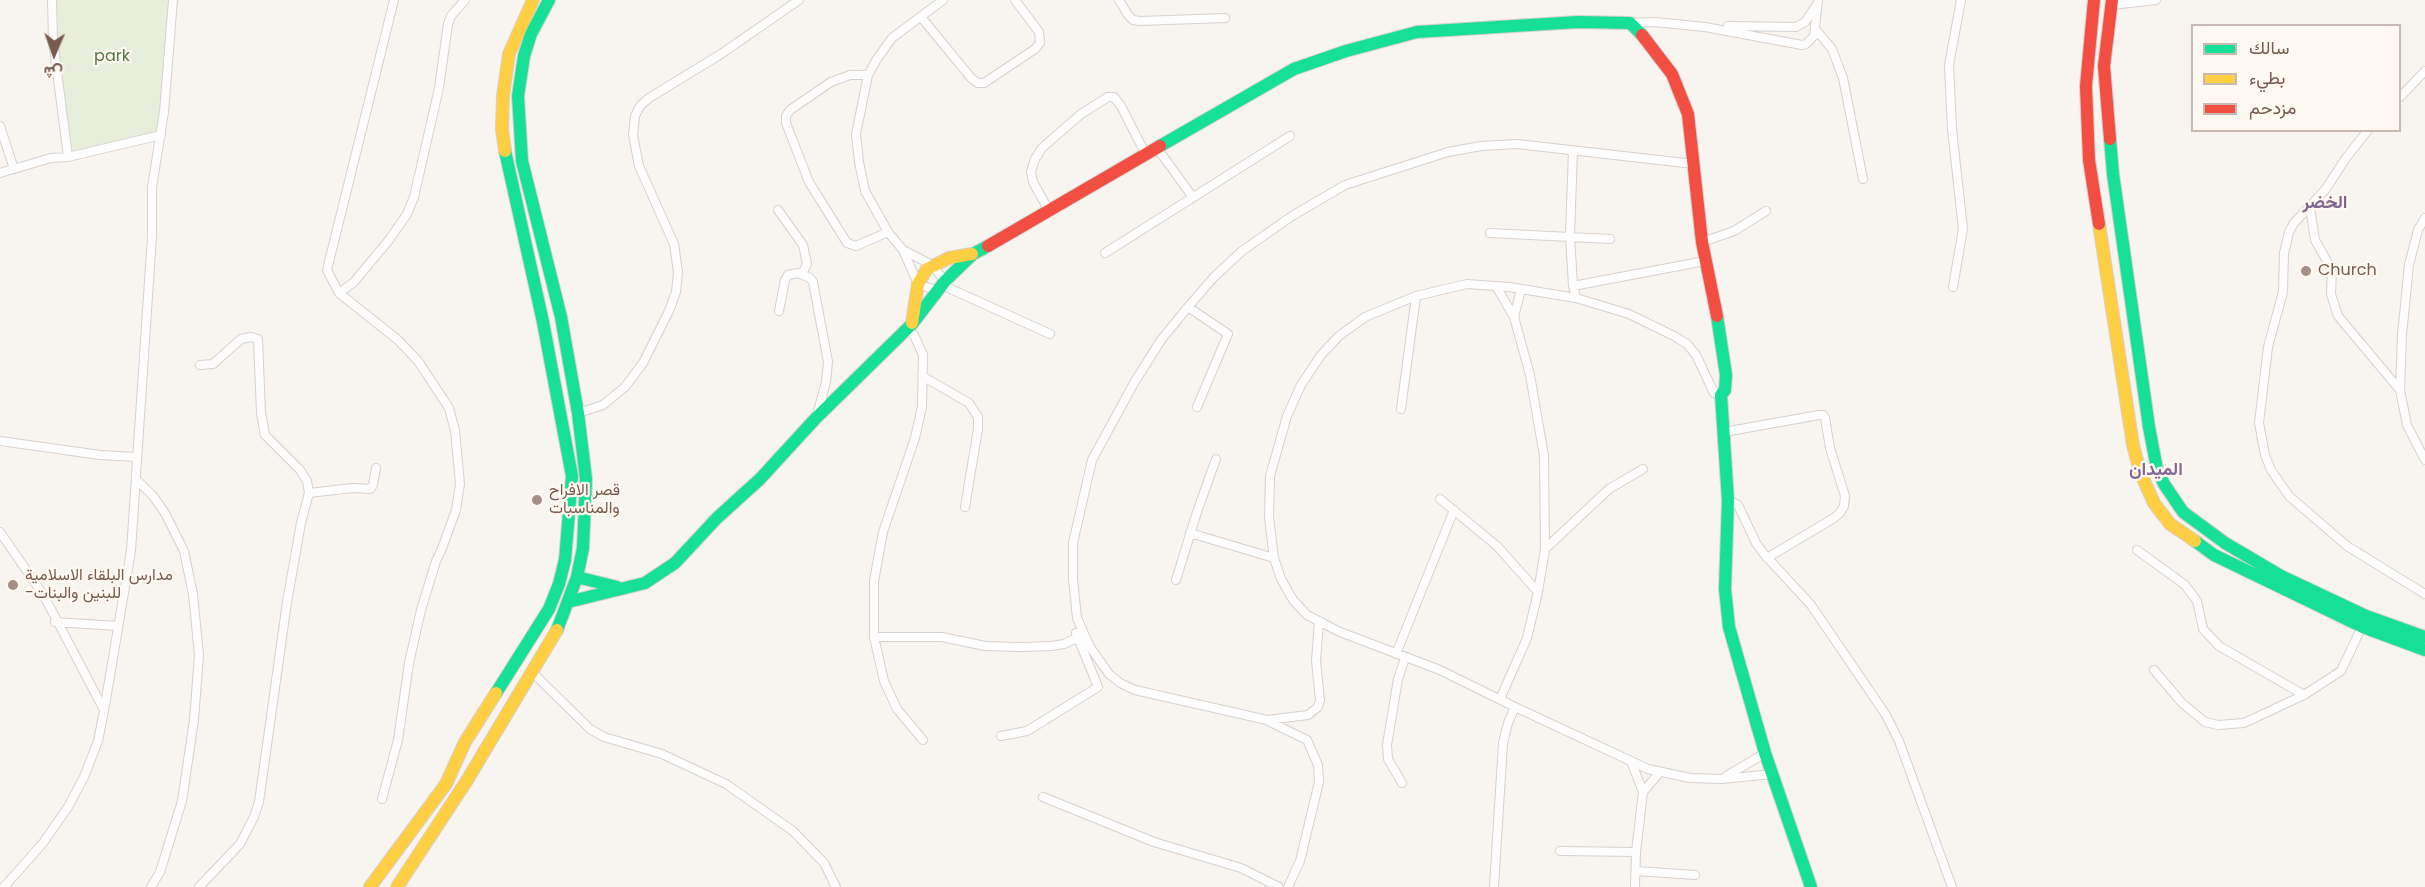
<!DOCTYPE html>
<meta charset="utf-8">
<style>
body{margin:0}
#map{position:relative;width:2425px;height:887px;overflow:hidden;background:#f8f4f0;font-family:Poppins,Vazirmatn,sans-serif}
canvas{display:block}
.legend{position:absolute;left:2191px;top:24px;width:210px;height:108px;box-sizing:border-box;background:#fff9f2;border:2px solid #c9b9b0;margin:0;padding:8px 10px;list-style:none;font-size:18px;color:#785a4e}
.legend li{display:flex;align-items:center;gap:12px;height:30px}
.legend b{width:30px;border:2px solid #c9b9b0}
.north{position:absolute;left:24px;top:24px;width:60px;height:60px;-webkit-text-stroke:4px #fff9f2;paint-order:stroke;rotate:182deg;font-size:16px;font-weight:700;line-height:24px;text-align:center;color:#785a4e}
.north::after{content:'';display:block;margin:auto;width:21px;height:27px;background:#785a4e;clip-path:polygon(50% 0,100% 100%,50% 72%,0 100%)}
</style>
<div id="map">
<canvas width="2425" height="887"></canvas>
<ul class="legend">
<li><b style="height:8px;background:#16e098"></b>سالك</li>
<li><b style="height:8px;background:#ffcf43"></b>بطيء</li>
<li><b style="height:8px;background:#f24e42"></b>مزدحم</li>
</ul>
<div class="north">ش</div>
</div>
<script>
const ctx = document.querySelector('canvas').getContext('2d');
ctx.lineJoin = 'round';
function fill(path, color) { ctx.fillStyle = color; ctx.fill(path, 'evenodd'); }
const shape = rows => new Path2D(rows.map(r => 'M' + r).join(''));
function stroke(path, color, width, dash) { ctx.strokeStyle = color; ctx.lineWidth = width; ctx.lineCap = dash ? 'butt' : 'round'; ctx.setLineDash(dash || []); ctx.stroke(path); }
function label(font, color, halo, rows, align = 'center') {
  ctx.font = font + ' Poppins,Vazirmatn,sans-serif'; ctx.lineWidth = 4.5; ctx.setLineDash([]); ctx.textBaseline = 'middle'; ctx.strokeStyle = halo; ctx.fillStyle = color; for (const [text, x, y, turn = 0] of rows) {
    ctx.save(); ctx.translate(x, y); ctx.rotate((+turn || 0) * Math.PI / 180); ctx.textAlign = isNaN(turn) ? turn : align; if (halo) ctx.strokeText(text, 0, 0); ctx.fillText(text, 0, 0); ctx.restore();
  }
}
const green = shape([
 [52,0,173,0,161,135,68,157]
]);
const street = shape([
 [52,0,53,40,68,157],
 [943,0,892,38,877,59,868,75,856,134,859,162,865,191,888,232,903,250,932,265,945,281],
 [1119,0,1128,15,1133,20,1140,21,1225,18],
 [2112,5,2156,0],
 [921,17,972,79,978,83,984,83,1035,49,1040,43,1039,32,1015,0],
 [1630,23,1655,22,1705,27,1802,45,1806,44,1814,36,1818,0],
 [1728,26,1796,27,1805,22,1816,6],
 [1816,30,1832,49,1843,78,1863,179],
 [868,75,850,75,831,82,790,110,786,116,786,123,809,182,847,243,856,246,888,232],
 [2400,97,2425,71],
 [0,126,14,169],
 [2368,130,2346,158,2325,190,2294,223,2289,232,2284,253,2283,292,2268,347,2259,423,2265,455,2271,470,2289,496,2347,546,2425,594],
 [1157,148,1192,196],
 [1573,150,1570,236,1573,286,1576,298],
 [0,173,51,158,68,157,161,135],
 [2310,208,2315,240,2332,270,2331,294,2338,316,2400,390],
 [1048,209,1033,182,1031,172,1035,159,1042,148,1081,114,1108,97,1114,97,1121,106,1146,155],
 [778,210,803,245,807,264,802,274],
 [2425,218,2418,230,2409,265,2402,335,2400,390,2407,425,2425,460],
 [1490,233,1610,239],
 [1702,242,1734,231,1766,211],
 [903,250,918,284,938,291],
 [1105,253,1290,136],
 [942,285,1050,334],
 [1496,286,1514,317,1530,375,1544,456,1545,549,1538,592,1527,638,1500,699],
 [1573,286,1705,261],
 [1953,287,1963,229,1952,129,1949,65,1961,0],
 [339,293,354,282,389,240,407,214,414,197,439,88,448,24,451,16,465,0],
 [1188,307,1228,334,1197,407],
 [779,311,785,280,788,275,798,273,810,278,813,282,828,362,826,382,817,415],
 [1514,317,1521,289],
 [906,330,914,335,923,355,922,407,915,438,883,532,874,581,874,637,942,637,985,646,1021,647,1051,646,1064,644,1077,638],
 [922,376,969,403,978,417,978,429,965,507],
 [1721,395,1714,393,1696,355,1687,344,1674,336,1629,314,1576,298,1509,287,1467,284,1416,296,1365,317,1339,336,1321,355,1301,385,1287,416,1270,476,1269,518,1274,558,1281,579,1293,600,1307,615,1340,632,1440,670,1515,707,1648,769,1690,778,1722,779,1773,774],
 [1401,409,1416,296],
 [578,413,603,405,625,387,643,363,669,311,676,292,678,272,674,244,639,166,633,135,635,116,640,106,649,98,721,54,799,0],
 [1724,432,1819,415,1823,415,1825,418,1830,448,1845,496,1844,506,1840,513,1834,518,1767,558],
 [0,441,100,455,136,457],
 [137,480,153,496,165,513,184,551,193,594,199,655,194,720,182,801,160,872,151,887],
 [309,493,353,488,370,489,373,485,376,468],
 [1440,499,1497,546,1538,592],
 [1728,500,1738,505,1756,543,1764,554,1811,605,1886,715,1899,741,1952,887],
 [0,532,44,596,104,710],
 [1190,533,1274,558],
 [1545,549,1609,489,1643,469],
 [2137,550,2185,585,2197,601,2203,629,2219,646,2304,695],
 [1176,580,1197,512,1216,459],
 [1319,621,1316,661,1320,700,1318,707,1308,715,1267,720,1135,690,1120,683,1109,674,1090,647,1077,618,1073,579,1073,543,1092,460,1134,383,1161,340,1188,307,1214,277,1242,251,1292,216,1345,185,1448,152,1481,146,1517,144,1694,164],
 [55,622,118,626],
 [874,637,884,681,897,709,923,740],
 [1396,654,1454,510],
 [2154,670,2182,703,2205,722,2218,725,2244,723,2304,695,2341,671,2364,622],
 [531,671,590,729,604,737,662,754,726,784,793,831,824,863,836,887],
 [1268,721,1307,740,1318,765,1319,782,1300,861,1288,887],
 [1001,736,1027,731,1098,687,1076,633],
 [1631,761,1643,792,1636,852,1635,887],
 [1725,777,1765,753],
 [1402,783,1388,759,1387,745,1398,679,1405,658],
 [1643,792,1660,772],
 [1043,797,1154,842,1241,868,1279,887],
 [382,799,398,740,409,663,421,610,436,561,441,551,456,510,460,484,455,431,449,408,418,361,398,340,339,293,327,270,394,0],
 [1560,851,1636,852],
 [1636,871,1695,875],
 [4,887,43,843,68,807,84,777,98,741,104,711,131,551,152,236,152,187,164,112,173,0],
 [199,887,240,844,254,817,259,802,287,602,301,523,309,493,307,481,300,470,265,435,261,413,258,339,251,337,241,339,213,364,200,365],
 [1494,887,1503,743,1508,723,1515,707]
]);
const fast = shape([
 [549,0,531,34,524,56,518,96,522,161,561,317,578,413,586,479,583,548,577,577,557,630],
 [2110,139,2113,174,2149,427,2157,469,2164,484,2183,512,2225,543,2281,576,2366,616,2425,637],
 [1160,146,1294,69,1346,51,1417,32,1578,22,1630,23,1642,35],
 [1717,316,1726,375,1725,390,1721,395,1728,500,1725,589,1729,627,1765,753,1811,887],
 [2195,541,2214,555,2363,627,2425,650],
 [577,577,617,587],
 [568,602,645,583,675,563,717,518,760,479,816,418,912,324,945,281,973,254,988,246],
 [496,693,549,609,559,584,565,560,572,476,543,322,505,151]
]);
const slow = shape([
 [505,151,502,129,503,96,509,54,533,0],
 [2099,224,2133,445,2140,472,2154,503,2170,524,2195,541],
 [912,323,918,284,927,269,949,258,972,254],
 [370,887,446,784,465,742,496,693],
 [397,887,466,782,557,630]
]);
const jam = shape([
 [2094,0,2086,86,2089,160,2099,224],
 [1642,35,1672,74,1688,114,1702,242,1717,316],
 [2110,139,2104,66,2112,0],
 [988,246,1160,146]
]);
const markers = [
 [2306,271,6,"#a59087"],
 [537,500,6,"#a59087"],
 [13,585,6,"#a59087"]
];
const parkNames = [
 ["park",112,57]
];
const poiNames = [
 ["Church",2318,271],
 ["قصر الافراح",549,491],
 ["والمناسبات",549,509],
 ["مدارس البلقاء الاسلامية",25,576],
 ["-للبنين والبنات",25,594]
];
const neighbourhoodNames = [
 ["الخضر",2325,203],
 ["الميدان",2156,470]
];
fill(green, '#e7efdb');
stroke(street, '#d8d1cd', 10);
stroke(fast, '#d8d0cb', 14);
stroke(slow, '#d8d0cb', 14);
stroke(jam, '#d8d0cb', 14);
stroke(street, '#fefdfd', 8);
stroke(fast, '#16e098', 12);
stroke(slow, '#ffcf43', 12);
stroke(jam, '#f24e42', 12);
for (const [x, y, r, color] of markers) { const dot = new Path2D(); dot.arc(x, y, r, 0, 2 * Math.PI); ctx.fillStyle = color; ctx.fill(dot); stroke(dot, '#fff9f2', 2); }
label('16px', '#577743', '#fff9f2', parkNames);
label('16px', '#785a4e', '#fff9f2', poiNames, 'left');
label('bold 18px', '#816693', '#fff9f2', neighbourhoodNames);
</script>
